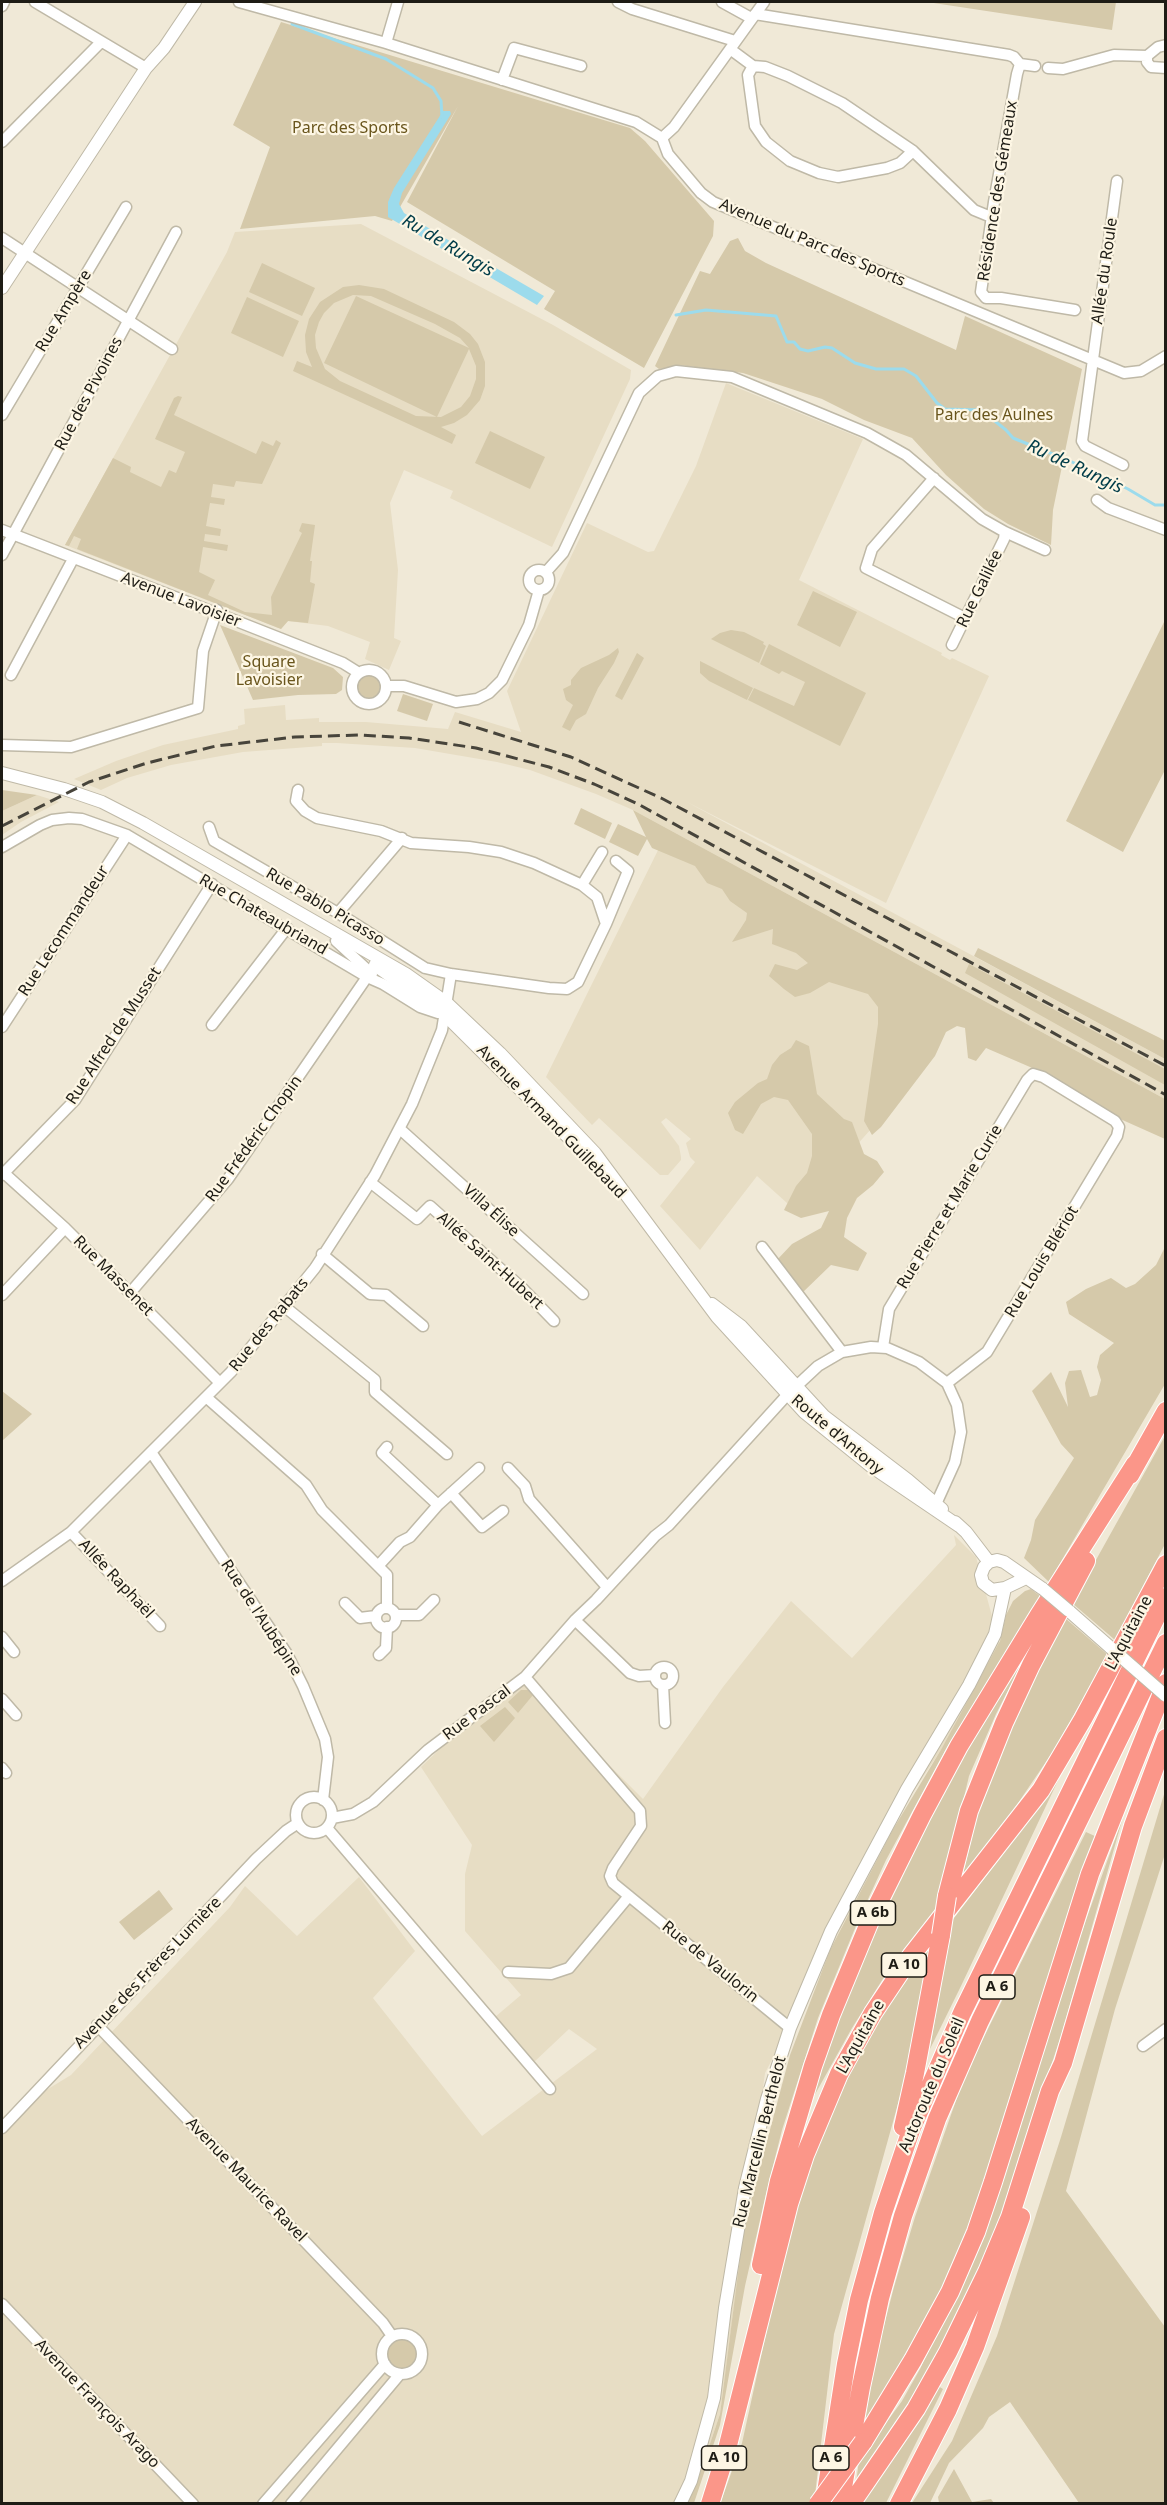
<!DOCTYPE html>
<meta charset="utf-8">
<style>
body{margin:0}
#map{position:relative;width:1167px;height:2505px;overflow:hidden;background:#f0e9d7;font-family:"Noto Sans",sans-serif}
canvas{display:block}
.frame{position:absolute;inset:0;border:3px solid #1e1c15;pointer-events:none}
</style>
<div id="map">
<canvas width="1167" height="2505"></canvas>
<div class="frame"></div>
</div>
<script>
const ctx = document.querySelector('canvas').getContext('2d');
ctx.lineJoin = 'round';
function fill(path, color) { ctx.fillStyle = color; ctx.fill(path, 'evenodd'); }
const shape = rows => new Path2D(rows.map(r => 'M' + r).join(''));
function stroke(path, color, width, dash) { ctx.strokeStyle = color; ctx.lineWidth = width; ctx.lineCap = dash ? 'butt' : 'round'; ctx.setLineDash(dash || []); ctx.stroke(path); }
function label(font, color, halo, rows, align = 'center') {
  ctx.font = font + ' "Noto Sans",sans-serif'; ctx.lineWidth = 4.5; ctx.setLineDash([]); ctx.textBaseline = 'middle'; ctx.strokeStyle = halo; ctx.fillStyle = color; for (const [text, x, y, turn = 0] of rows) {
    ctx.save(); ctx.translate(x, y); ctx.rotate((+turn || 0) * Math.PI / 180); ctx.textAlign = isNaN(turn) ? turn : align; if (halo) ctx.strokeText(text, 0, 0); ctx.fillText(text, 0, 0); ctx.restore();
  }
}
const built = shape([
 [361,224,553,325,631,370,630,379,552,547,450,498,453,491,404,470,390,503,398,570,394,638,401,641,389,670,365,659,370,642,328,626,288,621,281,629,65,545,227,252,235,232],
 [726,383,863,439,799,580,942,653,941,655,950,660,952,658,989,676,886,903,685,801,1165,1059,1165,1099,633,810,596,794,530,770,497,762,415,748,337,743,322,743,322,746,243,752,171,765,127,778,101,790,74,779,116,761,163,745,238,729,238,726,245,724,244,709,285,705,286,720,319,718,319,722,366,722,448,729,455,712,521,732,507,691,587,523,648,552,654,551,696,466],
 [37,795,59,802,21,822,2,835,2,811],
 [666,834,955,995,880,1119,797,1212,757,1176,700,1250,660,1206,695,1162,690,1157,686,1143,691,1139,666,1118,661,1122,679,1146,681,1157,681,1160,668,1175,660,1175,599,1118,592,1125,546,1077],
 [954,1535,976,1557,1003,1657,909,1798,765,2073,720,2414,690,2503,2,2503,2,2117,71,2075,230,1907,245,1886,297,1936,359,1877,415,1951,373,1998,482,2136,597,2049,569,2029,533,2063,495,2017,521,1995,465,1931,465,1874,472,1845,421,1767,518,1674,643,1799,723,1687,791,1601,852,1658,956,1545]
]);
const green = shape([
 [927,2,1116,2,1112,30],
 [281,22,630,128,645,141,714,221,713,236,644,368,544,309,555,291,407,202,458,106,392,221,375,216,240,229,270,147,233,125],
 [738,238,745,251,766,263,956,350,965,316,1082,369,1053,510,1051,545,1008,524,984,509,946,475,912,438,864,420,822,399,743,373,679,365,659,369,655,366,700,271,710,274,730,241],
 [262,263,315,288,302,316,249,292],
 [359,285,384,289,454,322,470,334,478,344,485,362,485,386,480,400,467,415,454,423,441,427,456,435,452,444,293,371,297,361,312,367,306,352,305,335,309,319,320,302,343,287],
 [353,295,371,296,435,324,460,338,469,348,356,296,324,363,437,417,469,349,476,366,476,379,470,396,461,407,441,417,416,416,340,381,325,369,316,348,315,335,319,322,324,313,334,303],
 [247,297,299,321,283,357,231,333],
 [178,396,182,397,174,415,256,454,262,441,273,446,276,440,281,443,262,484,236,481,234,487,213,484,211,497,225,499,224,505,210,503,206,526,221,529,220,536,205,534,204,541,228,545,227,551,203,547,199,572,215,580,208,595,245,612,272,615,271,597,302,533,299,531,302,523,315,525,310,561,312,561,310,582,315,584,308,623,288,621,281,629,77,549,81,539,74,536,69,546,65,545,113,458,131,467,130,472,161,487,169,470,176,473,185,452,155,439,174,398],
 [490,431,545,457,530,489,475,463],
 [813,591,857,612,840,647,797,625],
 [1165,620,1165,770,1123,852,1066,821],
 [220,625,333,668,343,677,342,690,336,694,298,695,253,700],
 [731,630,744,632,764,642,763,644,766,646,759,663,711,639,720,633],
 [769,644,866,693,840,746,748,700,754,688,794,706,805,682,782,671,779,674,760,664],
 [618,648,619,652,614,663,598,688,586,714,576,720,570,731,562,727,573,705,566,700,563,689,571,685,571,680,581,668,609,655],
 [637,653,644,658,622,700,615,696],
 [700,661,753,688,747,700,709,681,700,673],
 '357 687a12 12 0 1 1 24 0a12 12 0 1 1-24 0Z',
 [403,694,433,704,427,721,397,711],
 [2,790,37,795,2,811],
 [581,808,612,823,605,839,574,824],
 [633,810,1165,1099,1165,1139,1118,1118,1030,1067,986,1048,976,1061,968,1058,965,1028,957,1026,946,1032,935,1056,881,1127,872,1135,864,1121,878,1024,878,1007,868,994,829,982,810,993,795,997,784,989,769,976,775,964,797,970,808,963,796,953,772,944,773,929,732,942,746,920,747,913,730,901,722,889,707,883,695,866,652,848,647,839,638,856,609,842,618,824,646,837],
 [978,948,1160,1038,1165,1041,1165,1059,974,956],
 [969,964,1165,1069,1165,1085,965,973],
 [796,1040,809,1046,817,1094,844,1119,852,1122,864,1154,877,1161,884,1172,873,1185,857,1198,847,1218,844,1237,867,1253,858,1271,831,1265,801,1294,776,1261,792,1244,821,1228,829,1211,801,1218,784,1210,796,1186,807,1173,812,1156,812,1134,788,1100,774,1097,761,1104,743,1134,735,1130,728,1113,735,1102,758,1083,767,1079,772,1065,780,1055,791,1048],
 [1165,1247,1165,1384,1049,1582,1024,1558,1031,1540,1035,1520,1074,1458,1061,1444,1032,1391,1051,1372,1068,1407,1065,1383,1069,1371,1081,1370,1090,1397,1097,1395,1101,1380,1097,1367,1100,1355,1114,1343,1069,1314,1066,1302,1086,1289,1111,1278,1126,1288,1135,1284,1156,1265],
 [2,1391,32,1414,2,1441],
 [1165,1436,1165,1544,1115,1640,1072,1603],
 [1031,1589,1040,1596,947,1747,886,1860,858,1921,818,2018,782,2130,765,2198,745,2286,720,2425,694,2503,687,2504,698,2479,720,2414,744,2227,790,2055,830,1950,892,1831,942,1748,1000,1641,1006,1615,1013,1601,1025,1591],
 [1065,1618,1108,1655,1052,1753,997,1834,963,1874,980,1804,1016,1712],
 [1037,1634,996,1714,969,1776,938,1907,891,1966,852,2028,804,2114,834,2028,910,1852,1031,1638],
 [521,1690,528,1690,533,1695,518,1713,508,1702],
 [505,1707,515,1718,494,1742,480,1726],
 [1062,1772,961,1986,930,2049,951,1922,1019,1833],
 [1165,1791,1165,1854,1115,2009,1066,2191,1165,2327,1165,2503,1079,2503,1010,2402,989,2417,983,2428,949,2463,930,2503,912,2503,952,2441,997,2336,1061,2137],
 [1123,1817,1061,2036,988,2253,954,2328,906,2413,856,2483,859,2460,902,2401,920,2369,972,2259,1067,1973],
 [1086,1832,1097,1837,976,2212,936,2301,863,2430,875,2360,894,2287,915,2217,965,2075],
 [159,1890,173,1909,134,1940,119,1922],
 [931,1946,911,2057,834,2334,815,2495,809,2503,720,2504,742,2443,790,2225,824,2129,858,2057,887,2008],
 '387 2354a15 15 0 1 1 30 0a15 15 0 1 1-30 0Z',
 [938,2386,943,2389,886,2503,861,2504],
 [954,2469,972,2502,991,2499,994,2503,939,2503,938,2497]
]);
const water = shape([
 [443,111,450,111,451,114,402,193,399,204,404,213,458,246,544,296,537,305,388,217,388,202,394,188]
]);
const stream = shape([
 [292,24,386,59,433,88,441,101,442,117],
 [676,315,706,310,776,316,787,342,794,342,800,349,808,351,825,347,832,348,855,363,876,369,904,369,916,376,937,403,945,409,981,410,1006,430,1013,438,1070,461,1128,489,1155,505,1166,505]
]);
const minor = shape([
 [35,2,146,68],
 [239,2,386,43,636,122,662,138,668,154,701,193,713,202,1124,373,1141,371,1166,356],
 [618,2,632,9,735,41],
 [722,2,751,18],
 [2,6,4,2],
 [755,14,1009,55,1014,57,1020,64],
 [386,43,398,2],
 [730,49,753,66,765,67,788,76,842,103,913,151,974,210,991,217],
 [1147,56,1147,62,1151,67,1166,68],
 [753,66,748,75,755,126,766,142,790,161,819,173,838,177,887,168,900,163,913,151],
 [1035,66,1020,64,1017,74,994,202,981,292,986,298,1001,298,1075,310],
 [1048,68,1063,69,1114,55,1147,56,1158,47,1166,45],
 [502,80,514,48,581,66],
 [662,138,674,127,764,2],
 [2,142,101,42],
 [1117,181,1082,441,1085,446,1123,465],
 [2,238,172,349],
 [2,415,126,207],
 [934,478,872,549,866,568,965,618],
 [1097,500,1108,508,1166,530],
 [2,530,216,613,343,663,359,673],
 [2,555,176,232],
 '529 580a10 10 0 1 1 20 0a10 10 0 1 1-20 0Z',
 [546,572,563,553,639,393,658,376,676,371,732,377,867,433,906,455,982,519,1005,532,1045,550],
 [952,645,1004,539,1005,532],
 '352 687a17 17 0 1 1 34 0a17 17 0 1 1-34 0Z',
 [11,675,73,559],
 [386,686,404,686,456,702,477,699,489,693,502,680,529,625,539,590],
 [2,745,71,747,198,708,203,651,217,610],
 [209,827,214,841,338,913,425,968,451,974,549,988,567,989,578,982,606,924,597,897,582,885,534,863,501,852,469,847,411,843,381,831,317,818,305,811,296,801,298,790],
 [2,847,40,825,52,820,69,818,82,819,127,835,367,977,383,984,420,1007,438,1013],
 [582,885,602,852],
 [338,913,402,838],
 [606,924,628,871,616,861],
 [336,941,372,974],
 [212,1025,287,928],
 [2,1027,127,835],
 [400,1129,583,1294],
 [4,1173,65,1228,220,1383],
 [2,1175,75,1100,212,884],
 [370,1182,417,1219,430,1206,522,1288,554,1321],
 [762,1247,842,1352],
 [322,1254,370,1294,386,1295,423,1326],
 [130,1293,228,1179,367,977],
 [2,1295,65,1228],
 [285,1307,375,1380,375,1392,447,1454],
 [883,1347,889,1309,1027,1080,1033,1074,1043,1077,1115,1121,1119,1127,1117,1136,987,1352,947,1383],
 [206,1397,306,1485,322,1510,387,1575,387,1608],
 [387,1447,382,1453,438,1505],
 [151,1452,287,1654,303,1686,325,1739,328,1757,323,1800],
 [508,1468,525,1486,529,1499,607,1587],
 [451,1493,482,1527,503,1511],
 [71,1532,160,1626],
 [378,1566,400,1542,410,1537,438,1505,479,1468],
 [2,1581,71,1532,231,1372,315,1268,375,1175,412,1104,442,1030,451,974],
 [345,1603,360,1618,376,1616],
 '376 1618a10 10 0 1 1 20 0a10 10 0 1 1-20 0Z',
 [396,1615,419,1615,434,1600],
 [575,1620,630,1673,639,1676,655,1675],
 [2,1637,14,1652],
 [379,1655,386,1648,387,1627],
 '655 1676a9 9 0 1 1 18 0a9 9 0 1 1-18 0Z',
 [525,1677,640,1811,641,1826,613,1868,610,1876,613,1883,790,2028],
 [663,1685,665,1723],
 [2,1699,16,1715],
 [2,1768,6,1773],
 '296 1815a18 18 0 1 1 36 0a18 18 0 1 1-36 0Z',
 [332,1818,353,1814,373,1802,428,1750,525,1677,575,1620,596,1600,655,1536,669,1525,788,1394,818,1366,842,1352,871,1347,887,1348,919,1362,947,1383,957,1405,961,1432,955,1462,936,1504],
 [327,1828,550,2089],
 [508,1972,551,1974,569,1968,629,1896],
 [97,2025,383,2323,392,2336],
 [1143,2046,1166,2029],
 [2,2128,256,1859,286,1831,298,1823],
 [2,2304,193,2504],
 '382 2354a20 20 0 1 1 40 0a20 20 0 1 1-40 0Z',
 [263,2504,385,2364],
 [291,2504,400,2374]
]);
const tertiary = shape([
 [2,288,146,68,164,48,195,2],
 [2,773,64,789,102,802,143,823,406,974,447,1003,500,1053,595,1153,717,1317,804,1412,872,1467,959,1526],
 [375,965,445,1015,578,1147],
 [712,1304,741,1326,824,1416,908,1480,942,1509],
 [955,1522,966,1532,989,1562],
 [1026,1578,1005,1588,992,1590,983,1583,981,1575,984,1567,989,1562,997,1560,1004,1562,1043,1589],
 [1069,1611,1111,1648],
 [680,2504,691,2481,714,2398,725,2308,745,2188,767,2099,790,2028,831,1931,907,1789,969,1685,995,1634,1005,1588]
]);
const motorway = shape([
 [1130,1475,1166,1411],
 [947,1896,969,1811,1004,1723,1031,1665,1086,1561],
 [903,2127,915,2073,941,1935],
 [761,2265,779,2181,813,2066,831,2015,872,1916,922,1815,959,1746,1039,1615,1135,1464],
 [863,2442,913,2360,950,2292,976,2232,993,2182,1090,1874,1166,1683],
 [825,2499,846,2364,859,2300,883,2213,911,2130,962,2013,1166,1597],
 [710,2504,726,2453,789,2204,805,2155,839,2074,873,2013,911,1956,1041,1790,1083,1719,1166,1564],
 [840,2504,861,2387,880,2298,903,2216,937,2119,980,2021,1166,1643],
 [851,2504,916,2409,948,2352,987,2272,1010,2217,1050,2091,1063,2063,1133,1826,1166,1738],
 [899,2504,948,2409,975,2347,1021,2217]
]);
const rail = shape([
 [459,722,571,757,663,799,1166,1066],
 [2,826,89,782,147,763,216,746,295,737,360,735,409,738,476,748,549,767,594,784,638,804,1166,1095]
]);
const tertiaryBridge = shape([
 [1043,1589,1069,1611],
 [1111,1648,1166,1696]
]);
const motorwayBridge = shape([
 [941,1935,947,1896],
 [818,2504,863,2442]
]);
const shields = [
 [873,1913,45],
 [904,1965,45],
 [997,1987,36],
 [724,2458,45],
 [831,2458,36]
];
const shieldNames = [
 ["A 6b",873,1913],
 ["A 10",904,1965],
 ["A 6",997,1987],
 ["A 10",724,2458],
 ["A 6",831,2458]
];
const parkNames = [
 ["Parc des Sports",350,128],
 ["Parc des Aulnes",994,415],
 ["Square",269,662],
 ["Lavoisier",269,680]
];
const streetNames = [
 ["Résidence des Gémeaux",998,191,-81],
 ["Avenue du Parc des Sports",812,243,23],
 ["Allée du Roule",1105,271,-82],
 ["Rue Ampère",64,311,-59],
 ["Rue des Pivoines",89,394,-62],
 ["Rue Galilée",980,589,-64],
 ["Avenue Lavoisier",181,600,21],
 ["Rue Pablo Picasso",325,907,31],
 ["Rue Chateaubriand",263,915,30],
 ["Rue Lecommandeur",64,931,-57],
 ["Rue Alfred de Musset",114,1036,-57],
 ["Avenue Armand Guillebaud",551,1122,46],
 ["Rue Frédéric Chopin",254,1139,-54],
 ["Rue Pierre et Marie Curie",950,1207,-59],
 ["Villa Élise",491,1211,42],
 ["Allée Saint-Hubert",490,1261,42],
 ["Rue Louis Blériot",1042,1262,-59],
 ["Rue Massenet",113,1276,45],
 ["Rue des Rabats",269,1325,-51],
 ["Route d'Antony",837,1435,40],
 ["Allée Raphaël",116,1579,47],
 ["Rue de l'Aubépine",261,1618,57],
 ["L'Aquitaine",1129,1633,-62],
 ["Rue Pascal",477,1713,-37],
 ["Rue de Vaulorin",710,1962,39],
 ["Avenue des Frères Lumière",148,1973,-46],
 ["L'Aquitaine",861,2037,-61],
 ["Autoroute du Soleil",932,2085,-67],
 ["Rue Marcellin Berthelot",760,2142,-76],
 ["Avenue Maurice Ravel",246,2180,46],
 ["Avenue François Arago",97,2404,46]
];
const waterNames = [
 ["Ru de Rungis",448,246,31],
 ["Ru de Rungis",1075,467,25]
];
fill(built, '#e7ddc4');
fill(green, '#d5c9aa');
fill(water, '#9cdbec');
stroke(stream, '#9cdbec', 3);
stroke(minor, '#bfb9a7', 13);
stroke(tertiary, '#bfb9a7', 14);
stroke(motorway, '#fff', 20);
stroke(minor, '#fff', 10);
stroke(tertiary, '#fff', 12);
stroke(motorway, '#fb9689', 18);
stroke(rail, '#47443b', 3, [12, 6]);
stroke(tertiaryBridge, '#bfb9a7', 14, []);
stroke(motorwayBridge, '#fff', 20, []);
stroke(tertiaryBridge, '#fff', 12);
stroke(motorwayBridge, '#fb9689', 18);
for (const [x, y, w] of shields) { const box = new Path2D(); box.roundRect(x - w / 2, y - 12, w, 24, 4.5); ctx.fillStyle = '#fdf6e4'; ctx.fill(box); stroke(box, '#1e1c15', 1.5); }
label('bold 15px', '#1e1c15', null, shieldNames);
label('16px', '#69551c', '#fdf6e4', parkNames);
label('16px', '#1e1c15', '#fdf6e4', streetNames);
label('italic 18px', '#003c48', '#fdf6e4', waterNames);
</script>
